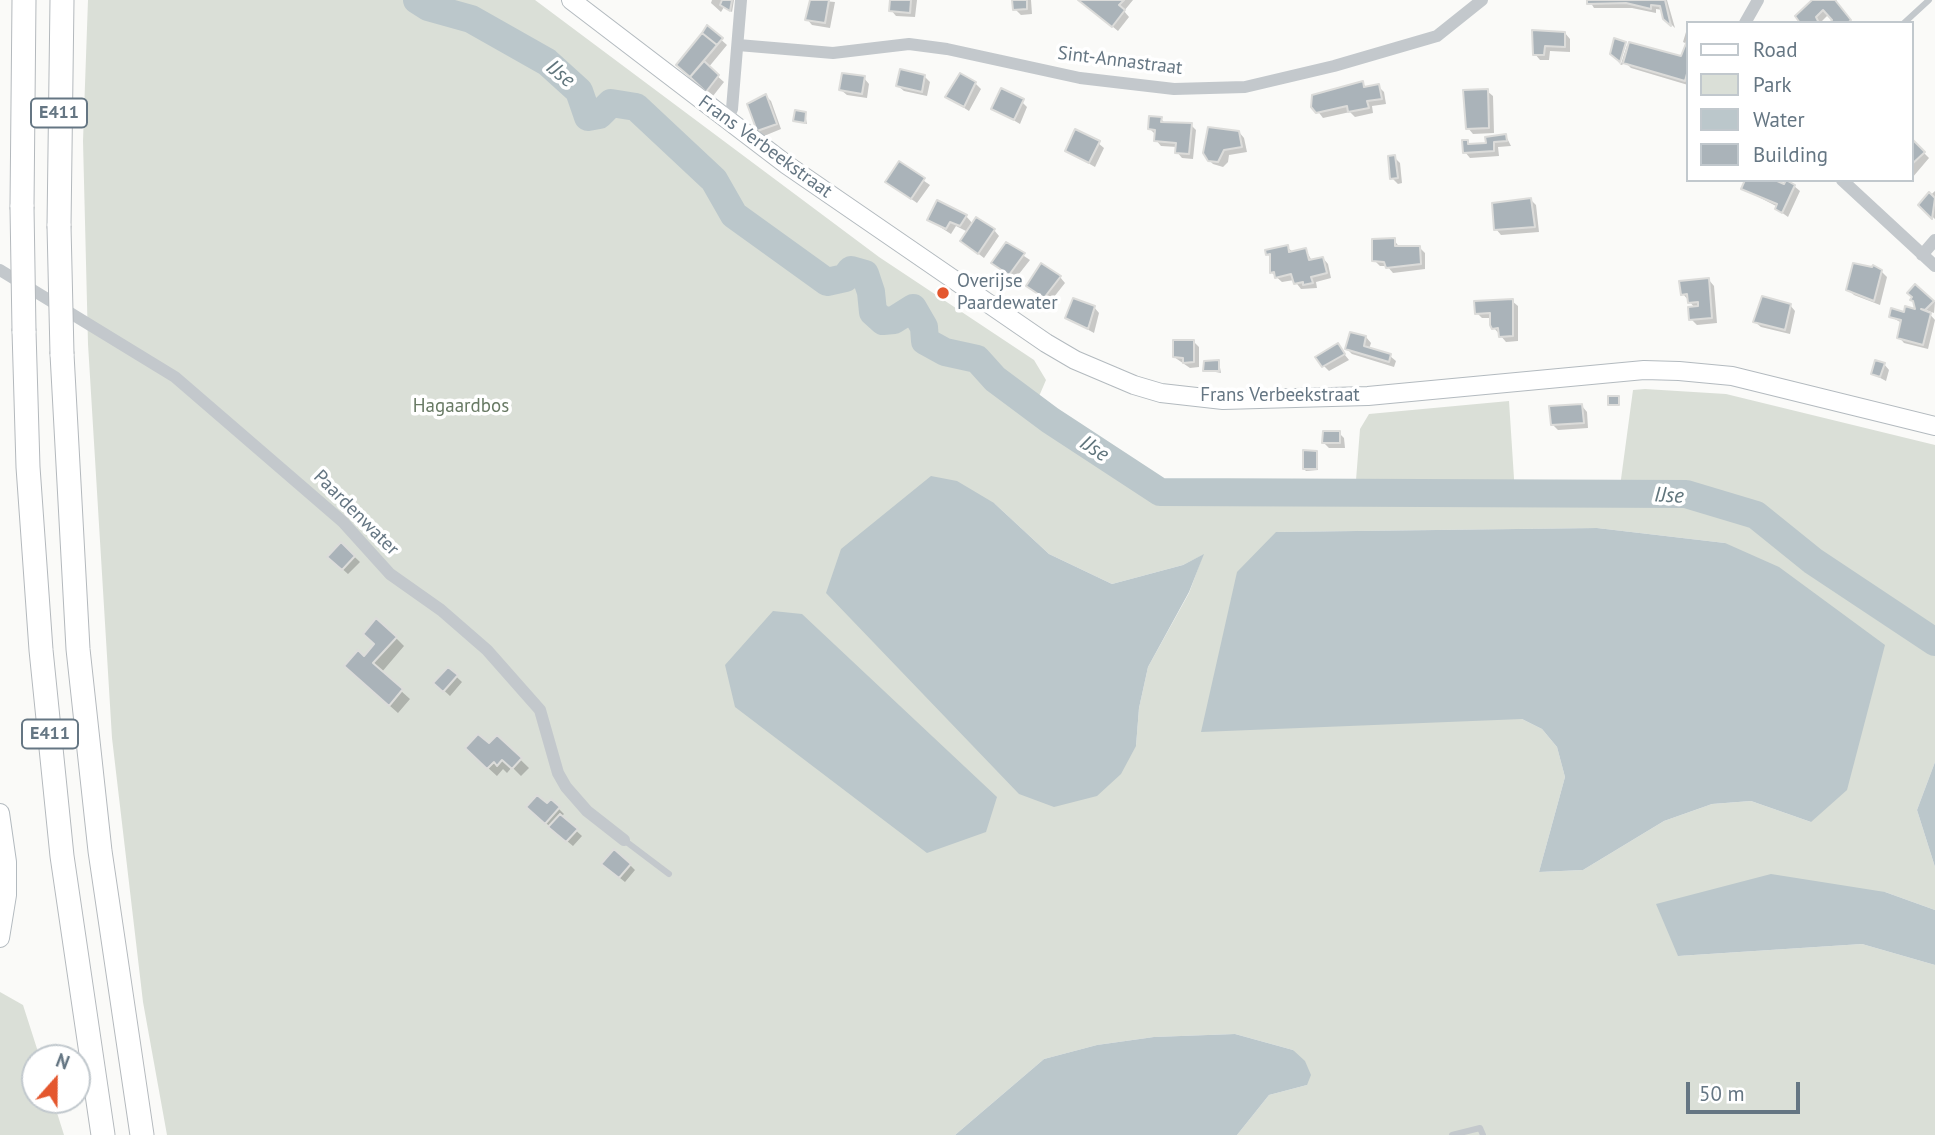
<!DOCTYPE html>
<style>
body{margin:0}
#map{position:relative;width:1935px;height:1135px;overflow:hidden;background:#fafaf8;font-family:"PT Sans",sans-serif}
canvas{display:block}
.legend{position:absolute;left:1686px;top:21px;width:228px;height:161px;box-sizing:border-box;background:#fff;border:2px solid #c1c8cd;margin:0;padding:9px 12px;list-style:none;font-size:21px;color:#657683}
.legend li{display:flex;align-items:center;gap:14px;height:35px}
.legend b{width:35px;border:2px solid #c1c8cd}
.north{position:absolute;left:21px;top:1044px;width:70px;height:70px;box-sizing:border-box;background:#fff;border:2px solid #c1c8cd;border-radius:50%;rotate:21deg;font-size:19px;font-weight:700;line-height:28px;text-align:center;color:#657683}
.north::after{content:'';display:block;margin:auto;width:24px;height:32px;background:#e4572e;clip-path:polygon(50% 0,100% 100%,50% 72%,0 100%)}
.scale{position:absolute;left:1686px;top:1082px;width:114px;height:32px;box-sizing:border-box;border:4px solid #657683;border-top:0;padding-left:9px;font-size:21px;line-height:24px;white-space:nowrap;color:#657683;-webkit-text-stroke:5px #fff;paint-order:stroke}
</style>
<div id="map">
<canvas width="1935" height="1135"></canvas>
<ul class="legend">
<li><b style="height:9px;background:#fff"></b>Road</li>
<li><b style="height:19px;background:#dadfd7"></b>Park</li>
<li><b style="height:19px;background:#bbc7cb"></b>Water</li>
<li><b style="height:19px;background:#aab3b9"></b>Building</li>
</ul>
<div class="north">N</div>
<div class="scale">50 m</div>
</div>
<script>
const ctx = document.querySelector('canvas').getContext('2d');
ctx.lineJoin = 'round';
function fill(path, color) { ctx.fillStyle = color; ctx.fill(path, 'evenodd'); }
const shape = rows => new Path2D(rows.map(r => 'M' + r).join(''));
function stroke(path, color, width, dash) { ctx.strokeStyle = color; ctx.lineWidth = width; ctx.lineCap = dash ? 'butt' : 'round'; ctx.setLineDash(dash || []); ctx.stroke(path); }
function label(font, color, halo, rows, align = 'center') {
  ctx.font = font + ' "PT Sans",sans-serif'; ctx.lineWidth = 7; ctx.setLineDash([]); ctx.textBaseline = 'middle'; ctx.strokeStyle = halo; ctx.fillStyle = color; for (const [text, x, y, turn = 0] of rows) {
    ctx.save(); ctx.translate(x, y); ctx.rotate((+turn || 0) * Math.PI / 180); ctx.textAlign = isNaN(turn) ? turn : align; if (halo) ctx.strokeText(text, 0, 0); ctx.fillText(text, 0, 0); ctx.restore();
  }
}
const green = shape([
 [88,0,535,0,879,257,1034,360,1046,380,1034,408,1160,492,1184,489,1355,493,1360,429,1369,414,1509,401,1515,494,1619,494,1633,390,1645,389,1726,394,1935,445,1935,762,1917,810,1935,867,1935,910,1885,892,1678,956,1862,944,1935,965,1935,1135,1237,1135,1269,1095,1307,1085,1293,1050,1235,1034,1154,1037,1097,1045,1044,1059,955,1135,167,1135,143,1002,112,738,88,344,83,141],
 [994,503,1049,554,1112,584,1183,565,1203,555,1189,593,1148,667,1139,708,1136,746],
 [1597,528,1725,543,1811,822,1751,801,1712,804,1664,821,1583,870,1539,872,1565,777,1557,747,1542,729,1522,719,1276,532],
 [0,992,23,1005,40,1058,35,1058,35,1100,53,1100,64,1135,0,1135]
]);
const water = shape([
 [931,476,957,481,994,503,1049,554,1112,584,1183,565,1204,554,1189,592,1148,667,1139,708,1136,746,1121,774,1097,796,1054,807,1019,794,826,593,841,549],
 [1597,528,1725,543,1779,567,1885,645,1847,790,1811,822,1751,801,1712,804,1664,821,1583,870,1539,872,1565,777,1557,747,1542,729,1522,719,1201,732,1237,572,1276,532],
 [773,611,802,614,997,797,986,832,927,853,735,707,725,665],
 [1935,762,1935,867,1917,810],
 [1771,874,1885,892,1935,910,1935,965,1862,944,1678,956,1656,904],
 [1235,1034,1293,1050,1305,1061,1311,1075,1307,1085,1269,1095,1237,1135,955,1135,1044,1059,1097,1045,1154,1037]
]);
const shadow = shape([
 [712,0,734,0,732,12,724,7,721,12,711,3],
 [812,0,835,2,830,28,812,25,807,19],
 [892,0,917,0,915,17,896,16,891,10],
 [1014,0,1031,0,1032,14,1021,15,1015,9],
 [1080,0,1133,0,1124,11,1129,17,1118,31],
 [1589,0,1667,0,1675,28,1665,18,1663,10,1656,9,1656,13,1632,8,1594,8],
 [1815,0,1837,0,1833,4,1852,23,1834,23,1828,15,1820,23,1803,23,1797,16],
 [708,28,727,45,708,68,724,82,713,96,684,70],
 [1534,32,1565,33,1570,39,1570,52,1550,51,1549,60,1540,60,1535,54],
 [1686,32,1688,32,1688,85,1631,68,1626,63,1621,65,1616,59,1624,43,1618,61,1621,64,1627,45,1682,58,1687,44,1683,42],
 [924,76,930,82,927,96,904,91,898,86],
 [864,78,869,84,867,98,847,95,841,90],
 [975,83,981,89,969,111,947,97],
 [1362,83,1367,88,1378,86,1384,92,1386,104,1372,106,1373,113,1355,117,1350,112,1323,118,1311,102,1313,97],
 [1487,91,1493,96,1494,133,1473,134,1468,128],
 [766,96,771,101,781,129,764,136,758,130],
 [1022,102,1027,107,1020,124,993,108],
 [805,113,807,124,795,121],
 [1161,119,1166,124,1191,125,1196,130,1193,159,1182,158,1177,152,1177,147,1161,146,1156,140,1156,135,1150,129],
 [1239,132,1244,138,1247,152,1229,155,1228,162,1223,167,1213,164,1207,158],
 [1506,136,1511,146,1498,147,1499,156,1470,158,1465,152,1467,141,1471,146,1487,144],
 [1912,141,1929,158,1912,178],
 [1098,143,1104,148,1095,167,1067,151],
 [1394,157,1400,163,1402,183,1398,184,1392,178],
 [899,164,930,185,917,203,887,182],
 [1794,186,1800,191,1788,217,1777,209,1778,207,1743,189],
 [1935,191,1935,219,1920,205],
 [1531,200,1536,205,1539,232,1501,235,1496,229],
 [966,216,973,224,994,230,999,236,984,258,962,241,968,232,956,226,951,234,929,220],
 [1394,240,1400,248,1420,248,1425,253,1425,269,1393,273,1387,266,1380,266,1374,260],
 [1006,244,1030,260,1015,279,993,263],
 [1287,247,1294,253,1306,250,1312,261,1323,258,1328,264,1331,278,1316,282,1317,288,1301,289,1294,280,1282,282,1272,273,1272,258,1267,254],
 [1881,271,1887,277,1880,305,1854,295,1848,289],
 [1060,277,1065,283,1050,302,1028,286],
 [1709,280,1714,286,1717,323,1697,325,1691,319,1695,308,1683,294],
 [1915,287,1935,302,1934,313,1926,310,1935,320,1928,349,1904,343,1899,337,1902,323,1891,317,1918,312,1912,300],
 [1512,301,1518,306,1518,341,1506,342,1494,328,1492,318,1482,318,1477,313],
 [1790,305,1795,311,1790,334,1761,327,1755,322],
 [1094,307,1099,313,1094,333,1067,318],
 [1366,337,1371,343,1369,349,1390,356,1396,361,1394,367,1352,354,1347,349],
 [1194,342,1199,347,1199,367,1190,368,1174,357],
 [1337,345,1349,360,1329,371,1323,365],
 [1219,362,1221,373,1205,370],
 [1884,364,1889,370,1886,381,1873,374],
 [1582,406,1587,412,1588,428,1558,430,1552,424],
 [1339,433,1344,438,1345,448,1329,448,1324,443],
 [1317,453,1318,470,1306,471,1304,469],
 [341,544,360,562,348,574,329,557],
 [396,638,404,646,381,673,410,699,398,713,355,675,364,658],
 [448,669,462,682,450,696,436,683],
 [497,737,529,768,521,776,512,767,507,773,503,769,497,776,476,757],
 [551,801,564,814,561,817,582,836,573,846,534,813],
 [630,865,635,870,625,882,609,869]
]);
const river = shape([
 [417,0,428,7,471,19,547,62,579,91,588,117,599,115,611,103,636,107,714,180,734,215,827,282,845,278,851,270,865,274,871,292,873,312,883,321,894,320,913,308,924,327,925,341,945,352,977,359,995,379,1050,420,1160,492,1686,494,1756,515,1813,561,1935,642]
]);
const building = shape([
 [722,0,732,0,730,11,720,5,722,0],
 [810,0,829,0,825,23,805,20,810,0],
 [890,0,911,0,910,13,889,11,890,0],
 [1012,0,1027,0,1027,9,1013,10,1012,0],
 [1078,0,1124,0,1119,5,1125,10,1112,27,1078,0],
 [1587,0,1665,0,1671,26,1663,19,1660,6,1651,5,1651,9,1626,3,1587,4,1587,0],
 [1812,0,1835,0,1851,20,1848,23,1830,23,1832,20,1823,10,1816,17,1819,23,1800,23,1795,16,1812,0],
 [707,25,723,38,717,45,702,33,707,25],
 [1532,30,1565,32,1565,47,1545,46,1544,55,1533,55,1532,30],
 [702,33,717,45,690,77,676,65,702,33],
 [1614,38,1626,42,1620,62,1610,54,1614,38],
 [1687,41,1688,70,1685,81,1623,63,1629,42,1681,56,1687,41],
 [704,61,719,75,706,92,690,77,704,61],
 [900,69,925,75,922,92,896,86,900,69],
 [842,73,865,76,862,94,839,90,842,73],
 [960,73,976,82,964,107,945,97,960,73],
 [1363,81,1364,87,1379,84,1382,99,1367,101,1369,108,1348,112,1347,106,1316,113,1311,107,1312,95,1363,81],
 [1001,88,1024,99,1014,120,991,109,1001,88],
 [1488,89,1489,128,1466,129,1463,90,1488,89],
 [766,94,777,124,757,131,747,104,766,94],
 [795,110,806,112,805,123,793,121,795,110],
 [1149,116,1162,117,1161,122,1192,123,1189,154,1175,153,1176,143,1154,141,1155,130,1148,129,1149,116],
 [1208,127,1239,131,1242,147,1224,150,1218,162,1208,161,1203,153,1208,127],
 [1075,129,1100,141,1089,163,1065,151,1075,129],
 [1506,134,1507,141,1494,142,1494,151,1463,153,1462,140,1468,140,1468,144,1486,143,1485,137,1506,134],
 [1912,139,1925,152,1912,164,1912,139],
 [1395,155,1398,178,1390,179,1388,156,1395,155],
 [899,161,925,178,911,199,885,182,899,161],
 [1745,180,1775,180,1784,184,1786,180,1795,185,1782,213,1775,209,1777,204,1741,189,1745,180],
 [1929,192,1935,198,1932,219,1918,205,1929,192],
 [1531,198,1535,227,1494,230,1492,203,1531,198],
 [937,200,967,215,960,226,950,222,946,229,927,220,937,200],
 [976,217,995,229,978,254,960,241,976,217],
 [1395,238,1395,246,1420,246,1421,264,1386,268,1384,262,1372,261,1372,239,1395,238],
 [1006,242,1025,253,1009,275,991,263,1006,242],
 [1288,245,1289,252,1306,248,1309,260,1323,257,1327,273,1311,277,1313,283,1303,285,1303,282,1294,284,1291,274,1275,278,1274,272,1270,273,1270,254,1266,255,1265,250,1288,245],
 [1041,263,1061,276,1044,298,1026,286,1041,263],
 [1853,263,1872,267,1873,265,1882,270,1874,301,1846,290,1853,263],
 [1709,278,1712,318,1689,320,1688,307,1698,306,1698,302,1688,303,1687,294,1681,295,1679,281,1709,278],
 [1915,284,1934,301,1925,310,1921,309,1931,313,1923,345,1897,338,1901,320,1889,317,1891,308,1904,312,1905,306,1915,309,1913,301,1910,300,1912,297,1907,293,1915,284],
 [1762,296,1791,304,1785,330,1753,322,1762,296],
 [1073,298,1095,306,1088,329,1065,318,1073,298],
 [1513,299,1513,336,1499,337,1498,328,1492,329,1490,325,1490,313,1475,314,1474,301,1513,299],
 [1350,332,1366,336,1364,346,1391,354,1389,362,1345,349,1350,332],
 [1173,340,1194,340,1194,362,1183,363,1183,358,1173,357,1173,340],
 [1338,343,1345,354,1322,367,1315,357,1338,343],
 [1219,360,1219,371,1203,371,1204,361,1219,360],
 [1875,360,1885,363,1880,377,1871,374,1875,360],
 [1608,396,1619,396,1619,405,1608,405,1608,396],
 [1582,404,1584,423,1551,425,1549,406,1582,404],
 [1323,431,1340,431,1340,443,1322,443,1323,431],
 [1303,450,1317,451,1317,469,1303,469,1303,450],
 [341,542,355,556,342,570,327,557,341,542],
 [376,618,397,637,373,663,403,689,389,706,344,666,358,650,364,656,374,644,363,634,376,618],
 [448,667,458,675,443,692,433,683,448,667],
 [478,734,489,743,497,735,522,758,512,769,502,760,497,766,494,762,487,769,465,748,478,734],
 [537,795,547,803,551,799,560,807,545,824,526,807,537,795],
 [560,814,578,829,566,842,548,827,560,814],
 [614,849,631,864,619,878,601,864,614,849]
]);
const lane = shape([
 [1904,23,1929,0],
 [624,840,669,874],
 [1452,1135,1480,1128,1483,1135]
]);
const street = shape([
 [1745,23,1758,0],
 [738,45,833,53,909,44,947,49,1080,78,1174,89,1245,87,1334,66,1437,36,1482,0],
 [727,121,732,109,741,0],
 [1842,180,1935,266],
 [1922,255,1935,240],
 [0,270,175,377,343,522,390,574,441,610,487,650,540,710,558,773,566,787,587,811,624,840]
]);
const secondary = shape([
 [571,0,787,165,1046,343,1075,360,1134,385,1161,393,1223,400,1368,396,1644,370,1679,371,1732,376,1935,426],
 [0,813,7,862,7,895,0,938]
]);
const highway = shape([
 [22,207,24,0],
 [59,226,62,0],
 [24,331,28,467,41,650,62,856,103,1135],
 [62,354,78,649,100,851,142,1135]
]);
const highwayBridge = shape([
 [22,207,24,331],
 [59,226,62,354]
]);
const markers = [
 [943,293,7,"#e4572e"]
];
const shields = [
 [59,113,56],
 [50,734,56]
];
const shieldNames = [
 ["E411",59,113],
 ["E411",50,734]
];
const streetNames = [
 ["Sint-Annastraat",1120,61,7],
 ["Frans Verbeekstraat",765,147,36],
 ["Frans Verbeekstraat",1280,396],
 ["Paardenwater",356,513,45]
];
const poiNames = [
 ["Overijse",957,282],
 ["Paardewater",957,304]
];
const parkNames = [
 ["Hagaardbos",461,407]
];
const waterNames = [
 ["IJse",560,74,39],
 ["IJse",1094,449,33],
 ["IJse",1669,496,3]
];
fill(green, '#dadfd7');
fill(water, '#bbc7cb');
fill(shadow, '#0003');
stroke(river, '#bbc7cb', 28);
fill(building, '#aab3b9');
stroke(building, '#dcdcda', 2);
stroke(secondary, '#b3babf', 20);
stroke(highway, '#b4b9bd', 25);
stroke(lane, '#c3c8cc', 6);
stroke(street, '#c3c8cc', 12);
stroke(secondary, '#fff', 18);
stroke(highway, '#fff', 23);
stroke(highwayBridge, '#b4b9bd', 25, []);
stroke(highwayBridge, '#fff', 23);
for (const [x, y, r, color] of markers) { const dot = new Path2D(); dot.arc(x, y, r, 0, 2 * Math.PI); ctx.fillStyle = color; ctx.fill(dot); stroke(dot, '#fff', 2.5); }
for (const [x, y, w] of shields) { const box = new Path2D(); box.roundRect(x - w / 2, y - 14.5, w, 29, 5); ctx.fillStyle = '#fff'; ctx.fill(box); stroke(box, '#657683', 2); }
label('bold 18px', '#657683', null, shieldNames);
label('19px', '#657683', '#fff', streetNames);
label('19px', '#657683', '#fff', poiNames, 'left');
label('19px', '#687a64', '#fff', parkNames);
label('italic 21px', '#60757c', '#fff', waterNames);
</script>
